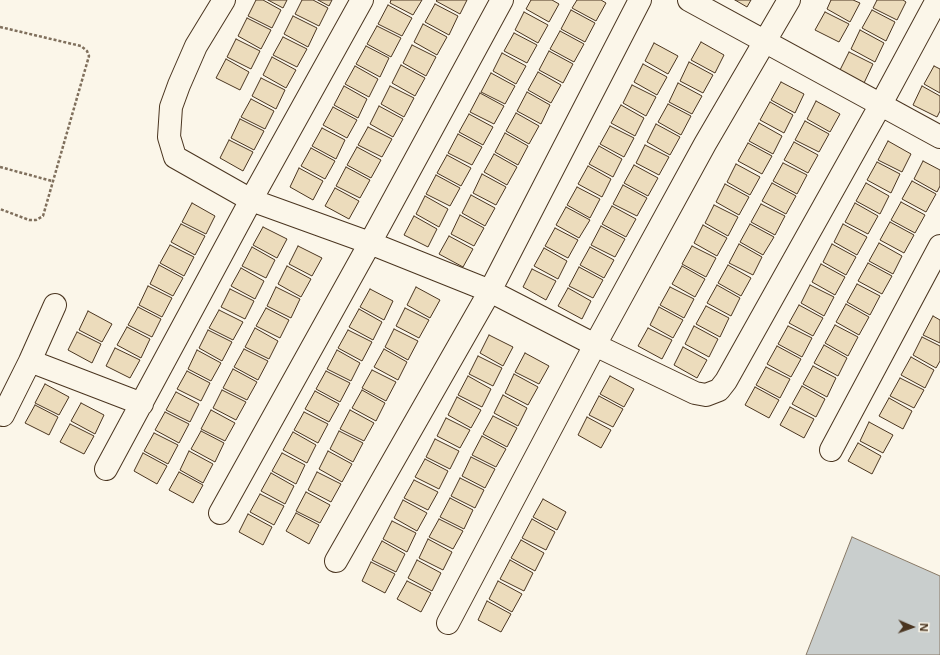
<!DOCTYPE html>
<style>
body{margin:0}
#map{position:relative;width:940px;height:655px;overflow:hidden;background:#fbf6e9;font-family:"Open Sans",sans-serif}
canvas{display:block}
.north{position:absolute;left:892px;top:607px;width:40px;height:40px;-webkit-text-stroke:3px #fbf6e9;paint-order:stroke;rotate:92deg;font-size:11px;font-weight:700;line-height:16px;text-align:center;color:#4a3520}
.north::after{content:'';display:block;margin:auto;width:14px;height:18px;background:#4a3520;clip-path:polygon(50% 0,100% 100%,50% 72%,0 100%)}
</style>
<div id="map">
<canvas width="940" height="655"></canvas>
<div class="north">N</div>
</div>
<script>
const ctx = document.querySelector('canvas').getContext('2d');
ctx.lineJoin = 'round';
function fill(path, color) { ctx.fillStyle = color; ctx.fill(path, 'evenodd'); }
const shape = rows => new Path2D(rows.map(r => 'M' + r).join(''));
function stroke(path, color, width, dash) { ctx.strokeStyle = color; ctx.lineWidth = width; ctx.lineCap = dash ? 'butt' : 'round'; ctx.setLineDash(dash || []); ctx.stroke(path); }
const water = shape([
 [852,537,940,576,940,655,806,655,852,537]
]);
const building = shape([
 [256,0,263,0,281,10,272,28,248,16,256,0],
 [268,0,287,0,283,8,268,0],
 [302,0,313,0,328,8,319,26,295,14,302,0],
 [318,0,332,0,329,6,318,0],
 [391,0,422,0,413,15,390,3,391,0],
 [437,0,467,0,460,14,436,1,437,0],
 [531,0,552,0,559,4,549,22,526,9,531,0],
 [577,0,601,0,606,3,596,21,572,8,577,0],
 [735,0,751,0,747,7,735,0],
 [831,0,853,0,860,3,850,22,827,9,831,0],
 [877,0,903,0,906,2,897,20,873,8,877,0],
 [435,4,458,16,449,35,425,22,435,4],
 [388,5,412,18,402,36,378,24,388,5],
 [571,10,595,23,585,42,561,29,571,10],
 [872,10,895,22,886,41,862,28,872,10],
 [524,12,548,25,538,43,515,30,524,12],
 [825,12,849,24,839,42,815,30,825,12],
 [293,16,317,28,308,47,284,34,293,16],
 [247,18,271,30,261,49,238,36,247,18],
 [423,24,447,37,437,55,414,42,423,24],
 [377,26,401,38,391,57,367,44,377,26],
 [860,30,884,43,875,62,851,49,860,30],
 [560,31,584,44,574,62,550,49,560,31],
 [514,33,537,45,527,63,504,51,514,33],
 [283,37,307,49,297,67,273,55,283,37],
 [236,39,260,51,251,69,227,57,236,39],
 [701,42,724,55,715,73,691,60,701,42],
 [654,43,678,56,668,74,645,61,654,43],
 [412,45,436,57,426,76,403,63,412,45],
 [366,46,389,58,380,77,356,64,366,46],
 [549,51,573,64,563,83,539,70,549,51],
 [849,52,873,64,864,83,840,70,849,52],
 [502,53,526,66,516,84,493,71,502,53],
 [272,57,296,70,286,88,263,75,272,57],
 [226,59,249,72,240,90,216,78,226,59],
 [689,62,713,75,703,93,680,81,689,62],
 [643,64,667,77,657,95,634,82,643,64],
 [401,65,425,78,415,96,392,83,401,65],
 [355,66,378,79,369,97,345,84,355,66],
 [934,66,940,69,940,93,924,84,934,66],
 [538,72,561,85,551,103,528,90,538,72],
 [491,73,515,86,505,104,481,92,491,73],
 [261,78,285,90,276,109,252,96,261,78],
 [781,82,804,94,795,113,771,100,781,82],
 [678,83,702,96,692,114,669,102,678,83],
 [632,85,656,97,646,116,623,103,632,85],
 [344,86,367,99,358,118,334,105,344,86],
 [390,86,414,98,404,117,381,104,390,86],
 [922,86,940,96,940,111,937,117,913,105,922,86],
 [527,92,550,105,541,124,517,111,527,92],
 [480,93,504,106,494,124,470,112,480,93],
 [251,99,274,111,265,129,241,117,251,99],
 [816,101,840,114,830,132,807,119,816,101],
 [770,102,793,115,784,133,760,120,770,102],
 [668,104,691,116,681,135,658,122,668,104],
 [621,105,644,118,635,136,611,123,621,105],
 [379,106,403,119,393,137,370,124,379,106],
 [333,107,357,120,347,138,323,125,333,107],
 [516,113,539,126,529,144,506,131,516,113],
 [469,114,493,127,483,145,459,132,469,114],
 [240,119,264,131,254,150,231,138,240,119],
 [805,121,829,134,819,152,795,140,805,121],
 [759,123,782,136,773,154,749,141,759,123],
 [656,124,680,137,670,155,647,142,656,124],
 [610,126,634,138,624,157,600,144,610,126],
 [368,127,392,139,382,157,358,145,368,127],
 [322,128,345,140,336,159,312,146,322,128],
 [505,133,528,146,518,165,495,152,505,133],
 [458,134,482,147,472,165,448,153,458,134],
 [229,140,253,152,243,171,220,158,229,140],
 [888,141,911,154,902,172,878,160,888,141],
 [794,142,818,155,808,173,784,160,794,142],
 [748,143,772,156,762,174,738,161,748,143],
 [645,145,669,157,659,175,636,163,645,145],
 [599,146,622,159,613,177,589,164,599,146],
 [357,147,381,160,371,178,347,165,357,147],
 [311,148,335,161,325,179,301,166,311,148],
 [494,154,517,167,507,185,484,172,494,154],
 [447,155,471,168,461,186,437,173,447,155],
 [923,161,940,170,940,186,937,192,914,179,923,161],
 [877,162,900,174,891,193,867,180,877,162],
 [783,163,807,175,797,194,773,181,783,163],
 [736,164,760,177,750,195,727,182,736,164],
 [634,165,658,178,648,196,624,183,634,165],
 [588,166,611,179,602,197,578,184,588,166],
 [346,167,370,180,360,198,336,186,346,167],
 [299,168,323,181,313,200,290,187,299,168],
 [482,174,506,187,496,205,473,193,482,174],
 [436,175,460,188,450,206,426,194,436,175],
 [912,181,936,194,926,212,902,199,912,181],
 [772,183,796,196,786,214,762,201,772,183],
 [866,183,889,196,880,214,856,201,866,183],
 [725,184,749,197,739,215,716,202,725,184],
 [623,185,647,198,637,216,613,204,623,185],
 [577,187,600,199,590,218,567,205,577,187],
 [335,188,359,201,349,219,325,206,335,188],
 [471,195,495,208,485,226,462,213,471,195],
 [425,196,448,209,439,227,416,214,425,196],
 [901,202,925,215,915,233,891,220,901,202],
 [192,203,215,216,206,234,182,222,192,203],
 [855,203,878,216,868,234,845,222,855,203],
 [761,204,785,216,775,235,751,222,761,204],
 [714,205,738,217,728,236,705,223,714,205],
 [612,206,636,219,626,237,602,224,612,206],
 [566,207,590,220,579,238,556,225,566,207],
 [460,215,484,228,474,246,451,234,460,215],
 [414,216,437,229,428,247,404,235,414,216],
 [890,222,914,235,904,253,880,240,890,222],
 [181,224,205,236,195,255,171,242,181,224],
 [750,224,774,237,763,255,740,242,750,224],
 [843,224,867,237,857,255,834,242,843,224],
 [703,225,727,238,717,256,694,243,703,225],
 [601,226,625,239,615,257,591,245,601,226],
 [263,227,287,239,277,258,253,245,263,227],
 [555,228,578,240,568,258,545,246,555,228],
 [449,236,473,249,463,267,439,254,449,236],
 [879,243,902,256,893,274,869,261,879,243],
 [739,244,762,257,753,275,729,263,739,244],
 [832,244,856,257,846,275,823,262,832,244],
 [170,245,194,257,184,276,160,263,170,245],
 [298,246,322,258,312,276,289,264,298,246],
 [692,246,716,258,706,277,682,264,692,246],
 [252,247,275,260,266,278,242,266,252,247],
 [590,247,614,260,604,278,580,265,590,247],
 [544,248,567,261,558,279,534,266,544,248],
 [868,263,892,276,882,294,858,281,868,263],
 [821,264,845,277,835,295,812,282,821,264],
 [159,265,183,278,173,296,150,284,159,265],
 [728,265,751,278,741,296,718,283,728,265],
 [287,266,311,279,301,297,278,284,287,266],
 [682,266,705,279,695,297,672,284,682,266],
 [579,267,603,280,593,298,569,286,579,267],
 [241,268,264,281,255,299,231,286,241,268],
 [532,269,556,281,546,300,523,287,532,269],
 [857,284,880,296,870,315,847,302,857,284],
 [717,285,740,298,731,316,707,303,717,285],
 [810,285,834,297,824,316,801,303,810,285],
 [148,286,172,298,162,317,139,305,148,286],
 [276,287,300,299,291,318,267,306,276,287],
 [416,287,440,300,430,318,407,305,416,287],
 [670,287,694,299,684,318,660,305,670,287],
 [568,288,591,301,582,319,558,306,568,288],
 [230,289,254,301,245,319,221,307,230,289],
 [370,289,393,301,384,320,360,307,370,289],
 [846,304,869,317,859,335,836,322,846,304],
 [799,305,823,318,813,336,789,323,799,305],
 [706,306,729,318,720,337,696,324,706,306],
 [138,307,161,319,152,337,128,325,138,307],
 [659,307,683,320,673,338,650,325,659,307],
 [266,308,289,320,280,338,256,326,266,308],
 [405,308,429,320,419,338,396,326,405,308],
 [359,309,382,322,373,340,349,327,359,309],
 [219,310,243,322,233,340,209,328,219,310],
 [88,311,112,324,102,342,79,330,88,311],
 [933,316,940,320,940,343,923,335,933,316],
 [835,325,858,337,848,356,825,343,835,325],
 [694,326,718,339,709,357,685,344,694,326],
 [788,326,812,338,802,357,778,344,788,326],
 [127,327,150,339,141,358,117,345,127,327],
 [255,328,278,341,269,359,245,347,255,328],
 [648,328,672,340,662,359,638,346,648,328],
 [394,329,418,341,408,360,385,347,394,329],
 [208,330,232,342,222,361,199,348,208,330],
 [348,330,372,342,362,361,338,348,348,330],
 [77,332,101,344,92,363,68,350,77,332],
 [489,335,513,347,503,366,480,353,489,335],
 [922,337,940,346,940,361,936,368,913,355,922,337],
 [824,345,847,358,838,376,814,363,824,345],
 [777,346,801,359,791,377,767,364,777,346],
 [683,347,707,360,697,378,674,365,683,347],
 [115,348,140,360,130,378,106,366,115,348],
 [244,349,268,361,258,380,234,367,244,349],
 [384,349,407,362,398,380,374,367,384,349],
 [197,350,221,363,211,381,188,369,197,350],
 [337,350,360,363,351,381,327,369,337,350],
 [525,353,549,366,539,384,515,372,525,353],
 [478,356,502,368,493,386,469,374,478,356],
 [911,357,934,370,925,388,901,375,911,357],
 [813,366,836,378,827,397,803,384,813,366],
 [766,367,790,379,780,398,756,385,766,367],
 [233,369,257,382,247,400,223,388,233,369],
 [372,370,396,382,386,401,362,388,372,370],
 [187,371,210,383,201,401,177,389,187,371],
 [326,371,350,383,340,402,316,389,326,371],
 [514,374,538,387,528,405,505,393,514,374],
 [468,376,491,389,482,407,458,395,468,376],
 [610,376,634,389,624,407,600,394,610,376],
 [900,378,924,390,914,408,890,396,900,378],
 [45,384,69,397,59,415,35,403,45,384],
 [802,386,825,399,816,417,792,404,802,386],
 [755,387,779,400,769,418,745,405,755,387],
 [222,390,246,402,236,420,213,408,222,390],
 [362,390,385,403,376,421,352,408,362,390],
 [315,391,339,404,329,422,305,409,315,391],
 [176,392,199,404,190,422,166,410,176,392],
 [503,395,527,408,518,426,494,413,503,395],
 [599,396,623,409,613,427,589,415,599,396],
 [457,397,481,410,471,428,448,415,457,397],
 [889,398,912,411,903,429,879,416,889,398],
 [81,403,104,415,95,434,71,421,81,403],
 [35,405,58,417,49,435,25,423,35,405],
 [790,407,814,419,804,438,780,425,790,407],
 [211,410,235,423,225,441,201,429,211,410],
 [350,410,374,423,364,441,340,429,350,410],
 [165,412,189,424,179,443,155,430,165,412],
 [304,412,328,424,318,443,294,430,304,412],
 [493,416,517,428,507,447,483,434,493,416],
 [587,417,611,430,601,448,578,435,587,417],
 [446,418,470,430,460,448,437,436,446,418],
 [869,422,893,435,883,453,860,441,869,422],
 [70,424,94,436,84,454,60,442,70,424],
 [201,431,224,443,215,462,191,449,201,431],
 [339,431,363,443,353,462,330,449,339,431],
 [293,432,316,445,307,463,283,450,293,432],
 [154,433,178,445,168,464,144,451,154,433],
 [482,436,506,449,496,467,472,455,482,436],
 [435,439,459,451,450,469,426,457,435,439],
 [858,443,881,456,872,474,848,461,858,443],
 [189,451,213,464,203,483,180,470,189,451],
 [328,451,352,464,342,482,319,469,328,451],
 [143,453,167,466,157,484,134,471,143,453],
 [282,453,305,465,296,484,272,471,282,453],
 [471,457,495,469,485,488,462,476,471,457],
 [425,459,448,471,439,489,415,477,425,459],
 [179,472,203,485,193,503,169,490,179,472],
 [317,472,341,484,331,502,308,490,317,472],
 [271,473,294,486,285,504,261,491,271,473],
 [460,478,484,490,475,508,451,496,460,478],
 [414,480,438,492,428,510,404,498,414,480],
 [306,492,330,505,320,523,296,511,306,492],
 [260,494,284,506,274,525,250,512,260,494],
 [450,498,473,510,464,529,440,517,450,498],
 [543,499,566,512,557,530,533,517,543,499],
 [403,500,427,513,417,531,394,518,403,500],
 [296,513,319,525,309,544,286,531,296,513],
 [248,514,272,527,263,545,239,532,248,514],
 [439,519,463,531,453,549,429,537,439,519],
 [532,519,555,532,546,550,522,538,532,519],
 [392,521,416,533,407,552,383,539,392,521],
 [428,539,452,552,443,570,419,558,428,539],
 [521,540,544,553,535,571,511,558,521,540],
 [382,541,405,554,396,572,372,560,382,541],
 [417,560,441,573,432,591,408,578,417,560],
 [510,560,533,573,524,591,500,579,510,560],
 [371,562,395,574,385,593,362,581,371,562],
 [407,581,431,593,421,612,397,599,407,581],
 [498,581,522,594,512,612,489,599,498,581],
 [487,601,511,614,501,632,478,620,487,601]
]);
const path = shape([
 [0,27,81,46,87,51,89,56,43,216,36,220,29,220,0,209],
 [0,167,52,181]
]);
const minor = shape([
 [224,0,196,46,179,85,171,107,169,137,175,157,251,200,370,243,490,291,595,345,695,393,706,395,719,390,726,381,881,104,937,0],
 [689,0,940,137],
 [55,305,30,361,142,404],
 [3,415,30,361],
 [831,450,940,246],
 [106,469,251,200,362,0],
 [220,513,370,243,502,0],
 [336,561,490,291,640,0],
 [448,623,595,345,705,144,789,0]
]);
fill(water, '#c9cecd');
stroke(water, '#887966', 1);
fill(building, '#ecdcbc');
stroke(building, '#4a3520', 1);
stroke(minor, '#4a3520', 24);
stroke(path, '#7f6f5c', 2.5, [3, 2]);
stroke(minor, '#fbf6e9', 22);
</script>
